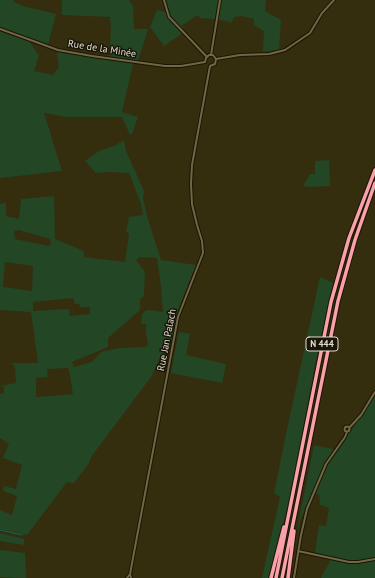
<!DOCTYPE html>
<meta charset="utf-8">
<style>
body{margin:0}
canvas{display:block;background:#342d0e}
</style>
<canvas width="375" height="578"></canvas>
<script>
const ctx = document.querySelector('canvas').getContext('2d');
ctx.lineJoin = 'round';
function fill(path, color) { ctx.fillStyle = color; ctx.fill(path, 'evenodd'); }
const shape = rows => new Path2D(rows.map(r => 'M' + r).join(''));
function stroke(path, color, width, dash) { ctx.strokeStyle = color; ctx.lineWidth = width; ctx.lineCap = dash ? 'butt' : 'round'; ctx.setLineDash(dash || []); ctx.stroke(path); }
function label(font, color, halo, rows, align = 'center') {
  ctx.font = font + ' "PT Sans",sans-serif'; ctx.lineWidth = 3; ctx.setLineDash([]); ctx.textBaseline = 'middle'; ctx.strokeStyle = halo; ctx.fillStyle = color; for (const [text, x, y, turn = 0] of rows) {
    ctx.save(); ctx.translate(x, y); ctx.rotate((+turn || 0) * Math.PI / 180); ctx.textAlign = isNaN(turn) ? turn : align; if (halo) ctx.strokeText(text, 0, 0); ctx.fillText(text, 0, 0); ctx.restore();
  }
}
const green = shape([
 [0,0,14,0,14,2,23,6,56,14,48,45,32,39,30,42,39,56,34,71,53,75,59,67,57,52,60,49,91,54,109,56,111,31,110,17,62,15,62,0,129,0,133,6,134,29,148,29,138,61,134,60,122,112,138,117,132,134,130,135,122,117,67,117,44,113,62,171,0,178],
 [166,0,266,0,265,11,281,20,279,50,263,52,264,31,254,25,254,19,241,16,234,17,231,23,223,20,200,18,198,15,182,25,184,29,181,34,164,46,150,27,157,10,166,12,168,7],
 [124,140,126,151,144,191,143,198,147,216,161,260,196,265,178,310,169,352,163,351,151,377,91,457,89,463,74,483,67,482,27,535,0,529,0,510,12,515,17,496,3,491,4,486,16,489,22,465,3,458,9,444,0,438,0,394,4,393,4,386,0,387,0,386,16,383,15,368,12,363,38,363,31,312,0,310,0,204,6,203,6,216,19,219,21,199,54,196,55,239,84,251,84,257,125,262,129,234,126,231,129,217,143,215,141,204,129,173,110,172,96,173,85,161,99,151,114,146],
 [19,230,50,239,51,244,49,246,15,239,14,231],
 [140,257,157,258,161,286,163,312,149,310,145,311,142,314,141,324,146,324,146,332,148,345,144,347,119,348,101,352,92,362,74,367,72,362,108,347,108,338,140,310,140,299,144,296,145,272,136,260],
 [5,262,33,266,32,291,3,287],
 [73,298,75,304,79,304,80,307,90,307,90,314,70,316,69,309,33,311,33,302],
 [68,368,69,370,73,394,36,397,36,378,48,377,47,369],
 [329,160,330,186,311,187,303,186,310,174,315,174,315,161],
 [320,277,333,283,315,365,290,497,269,578,262,578,280,497,274,493,286,434],
 [180,332,190,334,186,355,226,364,222,383,171,373,178,335],
 [375,396,375,578,321,578,332,557,315,553,319,525,326,526,329,508,320,505,319,495,313,491,300,520,297,536,298,524,314,445,333,449,337,451],
 [0,533,24,539,24,545,0,541],
 [0,550,25,553,26,578,0,577]
]);
const stream = shape([
 [0,530,22,535]
]);
const minor = shape([
 [164,0,169,17,207,57],
 [0,29,58,50,92,56,165,66,181,66,205,62],
 [211,55,220,0],
 [216,59,240,55,269,54,285,50,310,33,322,13,334,0],
 [205,62,206,58,209,55,213,55,216,59],
 [210,66,215,64,216,59],
 '344.5 429a2.5 2.5 0 1 1 5 0a2.5 2.5 0 1 1-5 0Z',
 [349,428,361,415,375,392],
 [298,551,349,562,358,562,375,559],
 [127,578,130,574],
 [131,578,130,574,178,317,203,253,202,241,197,225,192,204,191,184,192,165,210,66],
 [294,578,301,535,307,509,326,464,345,437,347,432]
]);
const highway = shape([
 [271,578,284,527],
 [276,578,331,302,349,238,375,170],
 [282,578,338,301,355,240,375,183],
 [288,578,294,531]
]);
const shields = [
 [322,344,32]
];
const shieldNames = [
 ["N 444",322,344]
];
const streetNames = [
 ["Rue de la Minée",102,49,9],
 ["Rue Jan Palach",167,340,-79]
];
fill(green, '#234625');
stroke(stream, '#136666', 1);
stroke(minor, '#1c1500', 4);
stroke(highway, '#1c1500', 5.5);
stroke(minor, '#706748', 2);
stroke(highway, '#fa9fac', 3.5);
for (const [x, y, w] of shields) { const box = new Path2D(); box.roundRect(x - w / 2, y - 7, w, 14, 3); ctx.fillStyle = '#191509'; ctx.fill(box); stroke(box, '#e2decc', 1); }
label('bold 9px', '#e2decc', null, shieldNames);
label('10px', '#e2decc', '#191509', streetNames);
</script>
